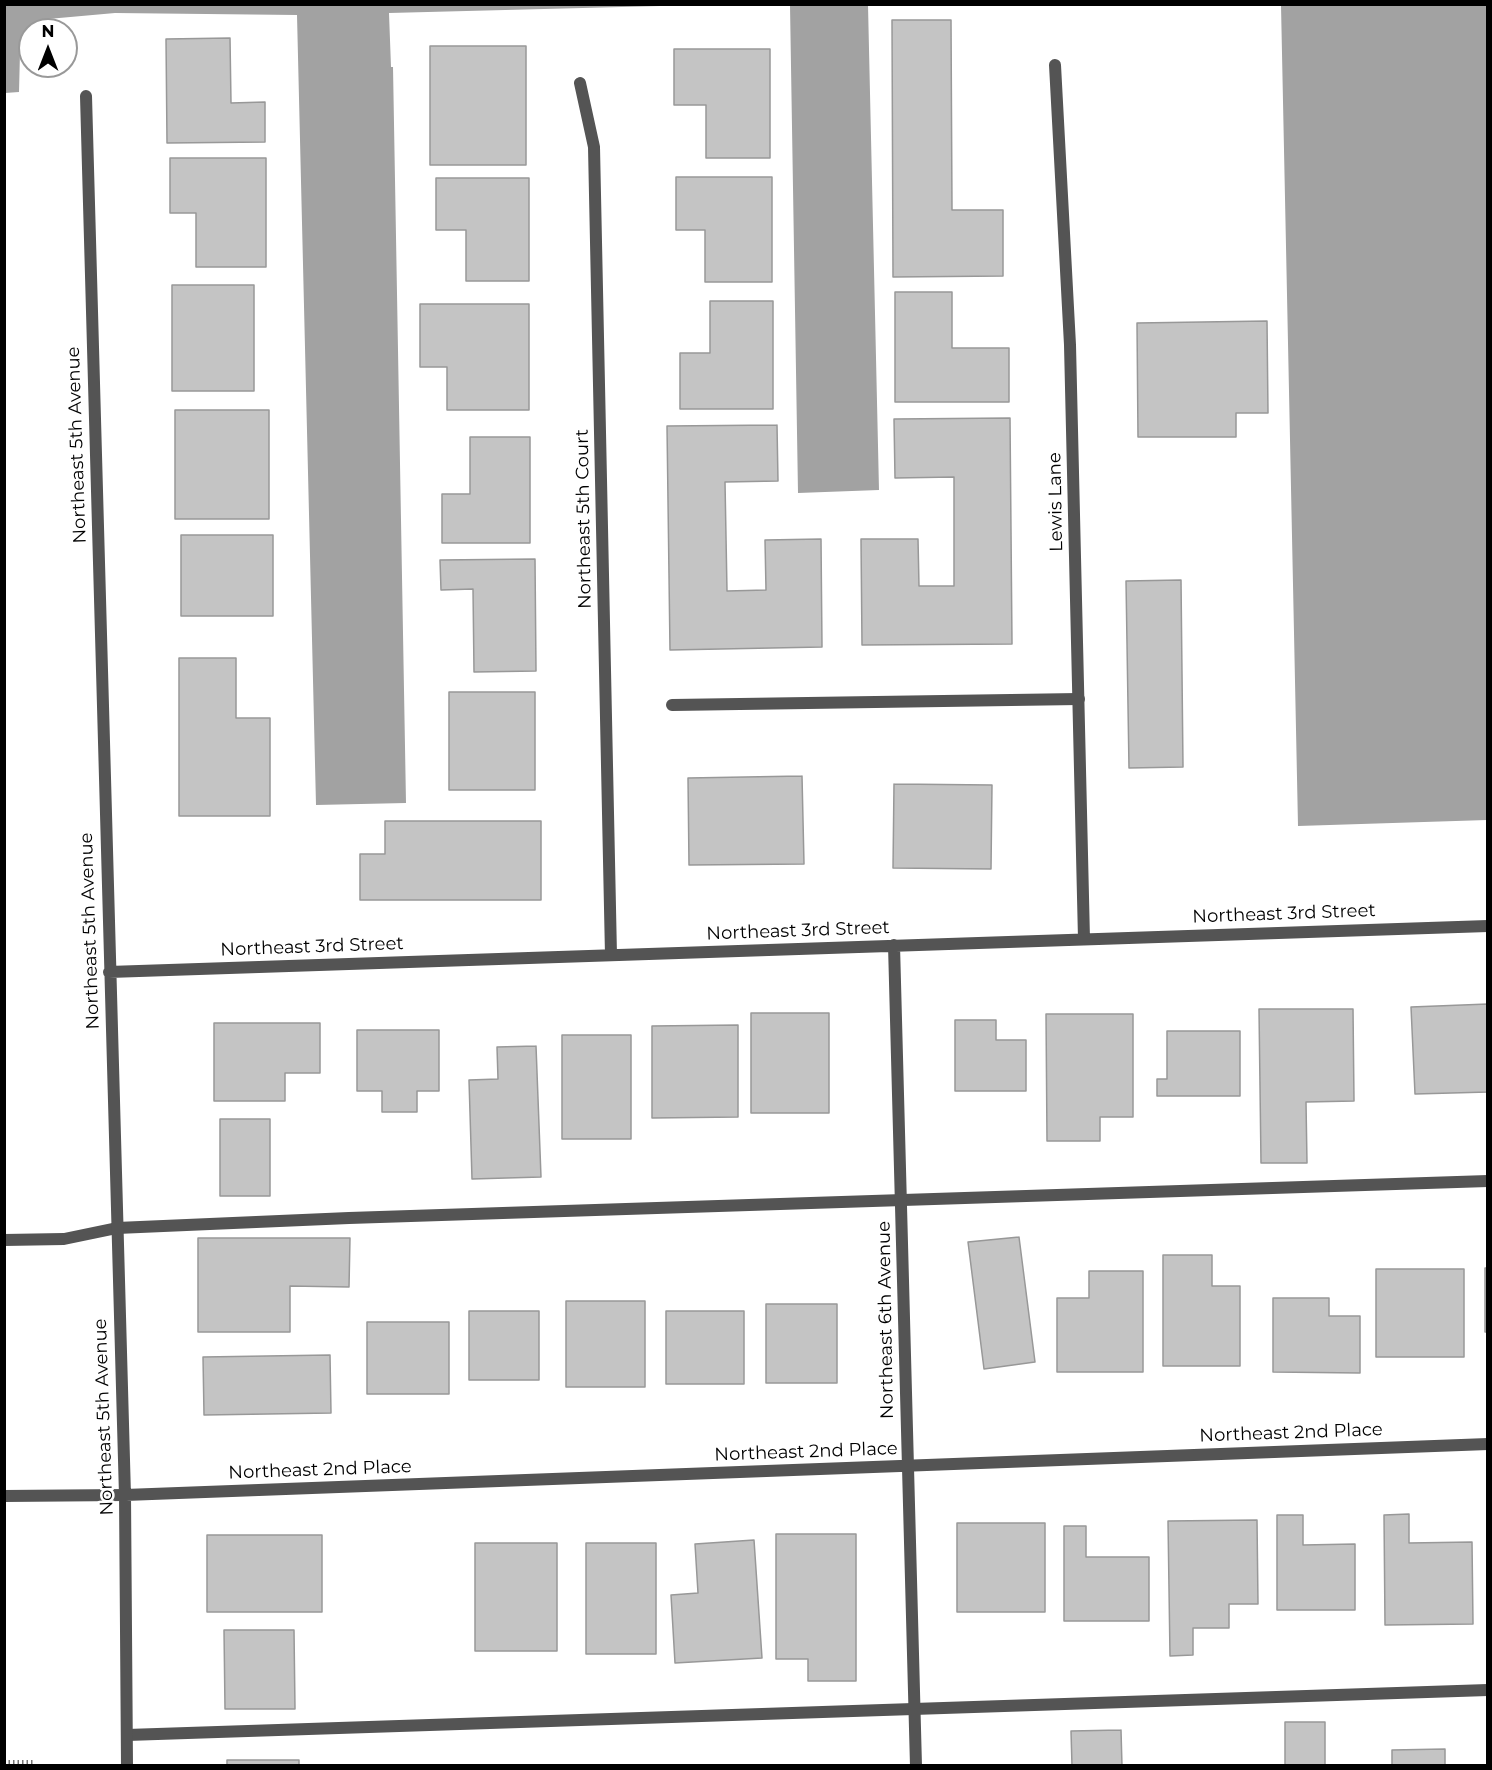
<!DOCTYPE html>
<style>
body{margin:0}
#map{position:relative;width:1492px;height:1770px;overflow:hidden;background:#fff;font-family:Montserrat,sans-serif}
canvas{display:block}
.frame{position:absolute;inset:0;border:6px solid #000;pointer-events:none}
.north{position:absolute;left:18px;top:18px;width:60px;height:60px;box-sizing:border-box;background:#fff;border:2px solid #999;border-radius:50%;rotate:0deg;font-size:16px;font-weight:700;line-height:24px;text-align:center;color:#000}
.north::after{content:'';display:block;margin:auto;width:21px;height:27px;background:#000;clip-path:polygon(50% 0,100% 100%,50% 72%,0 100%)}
</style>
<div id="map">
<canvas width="1492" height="1770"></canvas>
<div class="frame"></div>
<div class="north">N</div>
</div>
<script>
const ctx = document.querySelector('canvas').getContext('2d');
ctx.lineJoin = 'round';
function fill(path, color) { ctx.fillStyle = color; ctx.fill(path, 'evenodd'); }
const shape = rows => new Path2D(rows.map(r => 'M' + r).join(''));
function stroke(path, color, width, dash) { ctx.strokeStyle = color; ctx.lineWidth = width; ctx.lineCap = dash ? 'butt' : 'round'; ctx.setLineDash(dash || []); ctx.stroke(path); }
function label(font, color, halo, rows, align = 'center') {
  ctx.font = font + ' Montserrat,sans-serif'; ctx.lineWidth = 5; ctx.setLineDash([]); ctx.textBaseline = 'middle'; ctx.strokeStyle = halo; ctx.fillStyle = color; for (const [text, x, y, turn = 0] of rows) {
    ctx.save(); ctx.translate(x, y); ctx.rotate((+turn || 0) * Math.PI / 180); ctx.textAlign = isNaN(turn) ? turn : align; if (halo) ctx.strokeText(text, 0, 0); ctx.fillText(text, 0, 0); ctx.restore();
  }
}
const water = shape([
 [5,4,699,5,389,13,391,67,393,67,406,803,316,805,297,15,115,13,48,19,33,30,30,30,20,52,19,92,5,93],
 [790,5,868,5,879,490,798,493],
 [1281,5,1487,5,1487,820,1298,826]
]);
const building = shape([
 [892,20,951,20,952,210,1003,210,1003,276,893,277,892,20],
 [230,38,231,103,265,102,265,142,167,143,166,39,230,38],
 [430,46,526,46,526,165,430,165,430,46],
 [674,49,770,49,770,158,706,158,706,105,674,105,674,49],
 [170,158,266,158,266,267,196,267,196,213,170,213,170,158],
 [676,177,772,177,772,282,705,282,705,230,676,230,676,177],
 [436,178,529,178,529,281,466,281,466,230,436,230,436,178],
 [172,285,254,285,254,391,172,391,172,285],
 [895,292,952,292,952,348,1009,348,1009,402,895,402,895,292],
 [710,301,773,301,773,409,680,409,680,353,710,353,710,301],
 [420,304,529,304,529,410,447,410,447,367,420,367,420,304],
 [1267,321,1268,413,1236,413,1236,437,1138,437,1137,323,1267,321],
 [175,410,269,410,269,519,175,519,175,410],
 [1010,418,1012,644,862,645,861,539,918,539,919,586,954,586,954,477,895,478,894,419,1010,418],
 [777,425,778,481,725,482,727,591,766,590,765,540,821,539,822,647,670,650,667,426,777,425],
 [470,437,530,437,530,543,442,543,442,494,470,494,470,437],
 [181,535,273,535,273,616,181,616,181,535],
 [535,559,536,671,474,672,473,589,441,590,440,560,535,559],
 [1181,580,1183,767,1129,768,1126,581,1181,580],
 [179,658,236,658,236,718,270,718,270,816,179,816,179,658],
 [449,692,535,692,535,790,449,790,449,692],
 [802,776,804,864,689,865,688,778,802,776],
 [894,784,992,785,991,869,893,868,894,784],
 [385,821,541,821,541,900,360,900,360,854,385,854,385,821],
 [1488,1004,1488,1092,1415,1094,1411,1007,1488,1004],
 [1259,1009,1353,1009,1354,1101,1306,1102,1307,1163,1261,1163,1259,1009],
 [751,1013,829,1013,829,1113,751,1113,751,1013],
 [1046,1014,1133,1014,1133,1117,1100,1117,1100,1141,1047,1141,1046,1014],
 [955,1020,996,1020,996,1040,1026,1040,1026,1091,955,1091,955,1020],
 [214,1023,320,1023,320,1073,285,1073,285,1101,214,1101,214,1023],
 [738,1025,738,1117,652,1118,652,1026,738,1025],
 [357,1030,439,1030,439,1091,417,1091,417,1112,382,1112,382,1091,357,1091,357,1030],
 [1167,1031,1240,1031,1240,1096,1157,1096,1157,1079,1167,1079,1167,1031],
 [562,1035,631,1035,631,1139,562,1139,562,1035],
 [536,1046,541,1177,472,1179,469,1080,498,1079,497,1047,536,1046],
 [220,1119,270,1119,270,1196,220,1196,220,1119],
 [1019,1237,1035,1362,984,1369,968,1242,1019,1237],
 [198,1238,350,1238,349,1287,290,1286,290,1332,198,1332,198,1238],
 [1163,1255,1212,1255,1212,1286,1240,1286,1240,1366,1163,1366,1163,1255],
 [1485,1268,1488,1268,1488,1332,1485,1332,1485,1268],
 [1376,1269,1464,1269,1464,1357,1376,1357,1376,1269],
 [1089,1271,1143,1271,1143,1372,1057,1372,1057,1298,1089,1298,1089,1271],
 [1273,1298,1329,1298,1329,1316,1360,1316,1360,1373,1273,1372,1273,1298],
 [566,1301,645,1301,645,1387,566,1387,566,1301],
 [766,1304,837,1304,837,1383,766,1383,766,1304],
 [469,1311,539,1311,539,1380,469,1380,469,1311],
 [666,1311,744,1311,744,1384,666,1384,666,1311],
 [367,1322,449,1322,449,1394,367,1394,367,1322],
 [330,1355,331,1413,204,1415,203,1357,330,1355],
 [1409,1514,1409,1543,1472,1542,1473,1624,1385,1625,1384,1515,1409,1514],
 [1277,1515,1303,1515,1303,1545,1355,1544,1355,1610,1277,1610,1277,1515],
 [1257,1520,1258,1604,1229,1604,1229,1628,1193,1628,1193,1655,1170,1656,1168,1521,1257,1520],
 [957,1523,1045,1523,1045,1612,957,1612,957,1523],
 [1064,1526,1086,1526,1086,1557,1149,1557,1149,1621,1064,1621,1064,1526],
 [776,1534,856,1534,856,1681,808,1681,808,1659,776,1659,776,1534],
 [207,1535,322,1535,322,1612,207,1612,207,1535],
 [754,1540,762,1658,675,1663,671,1595,698,1593,695,1544,754,1540],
 [475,1543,557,1543,557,1651,475,1651,475,1543],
 [586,1543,656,1543,656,1654,586,1654,586,1543],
 [224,1630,294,1630,295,1709,225,1709,224,1630],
 [1285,1722,1325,1722,1325,1766,1285,1766,1285,1722],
 [1121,1730,1122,1766,1072,1766,1071,1731,1121,1730],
 [1445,1749,1445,1766,1392,1766,1392,1750,1445,1749],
 [227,1760,299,1760,299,1766,227,1766,227,1760]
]);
const path = shape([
 [4,1762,33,1762]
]);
const service = shape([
 [672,705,1079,699],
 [4,1240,64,1239,117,1228,349,1218,1488,1181],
 [4,1496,125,1495],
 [127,1735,1488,1690]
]);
const minor = shape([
 [1055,65,1070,345,1084,939],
 [580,83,594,147,611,955],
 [86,96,125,1495,127,1766],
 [894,945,916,1766],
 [109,972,1488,926],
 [125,1495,1488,1444]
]);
const streetNames = [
 ["Northeast 5th Avenue",77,445,-92],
 ["Lewis Lane",1056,502,-91],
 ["Northeast 5th Court",584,519,-91],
 ["Northeast 3rd Street",1284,914,-2],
 ["Northeast 5th Avenue",90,931,-92],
 ["Northeast 3rd Street",798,931,-2],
 ["Northeast 3rd Street",312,947,-2],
 ["Northeast 6th Avenue",886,1320,-91],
 ["Northeast 5th Avenue",104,1417,-92],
 ["Northeast 2nd Place",1291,1433,-2],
 ["Northeast 2nd Place",806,1452,-2],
 ["Northeast 2nd Place",320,1470,-2]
];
fill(water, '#a2a2a2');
fill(building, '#c4c4c4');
stroke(building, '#989898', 1.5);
stroke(path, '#767676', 4, [1.5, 3]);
stroke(service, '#545454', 12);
stroke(minor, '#545454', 12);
label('18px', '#000', '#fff', streetNames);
</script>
